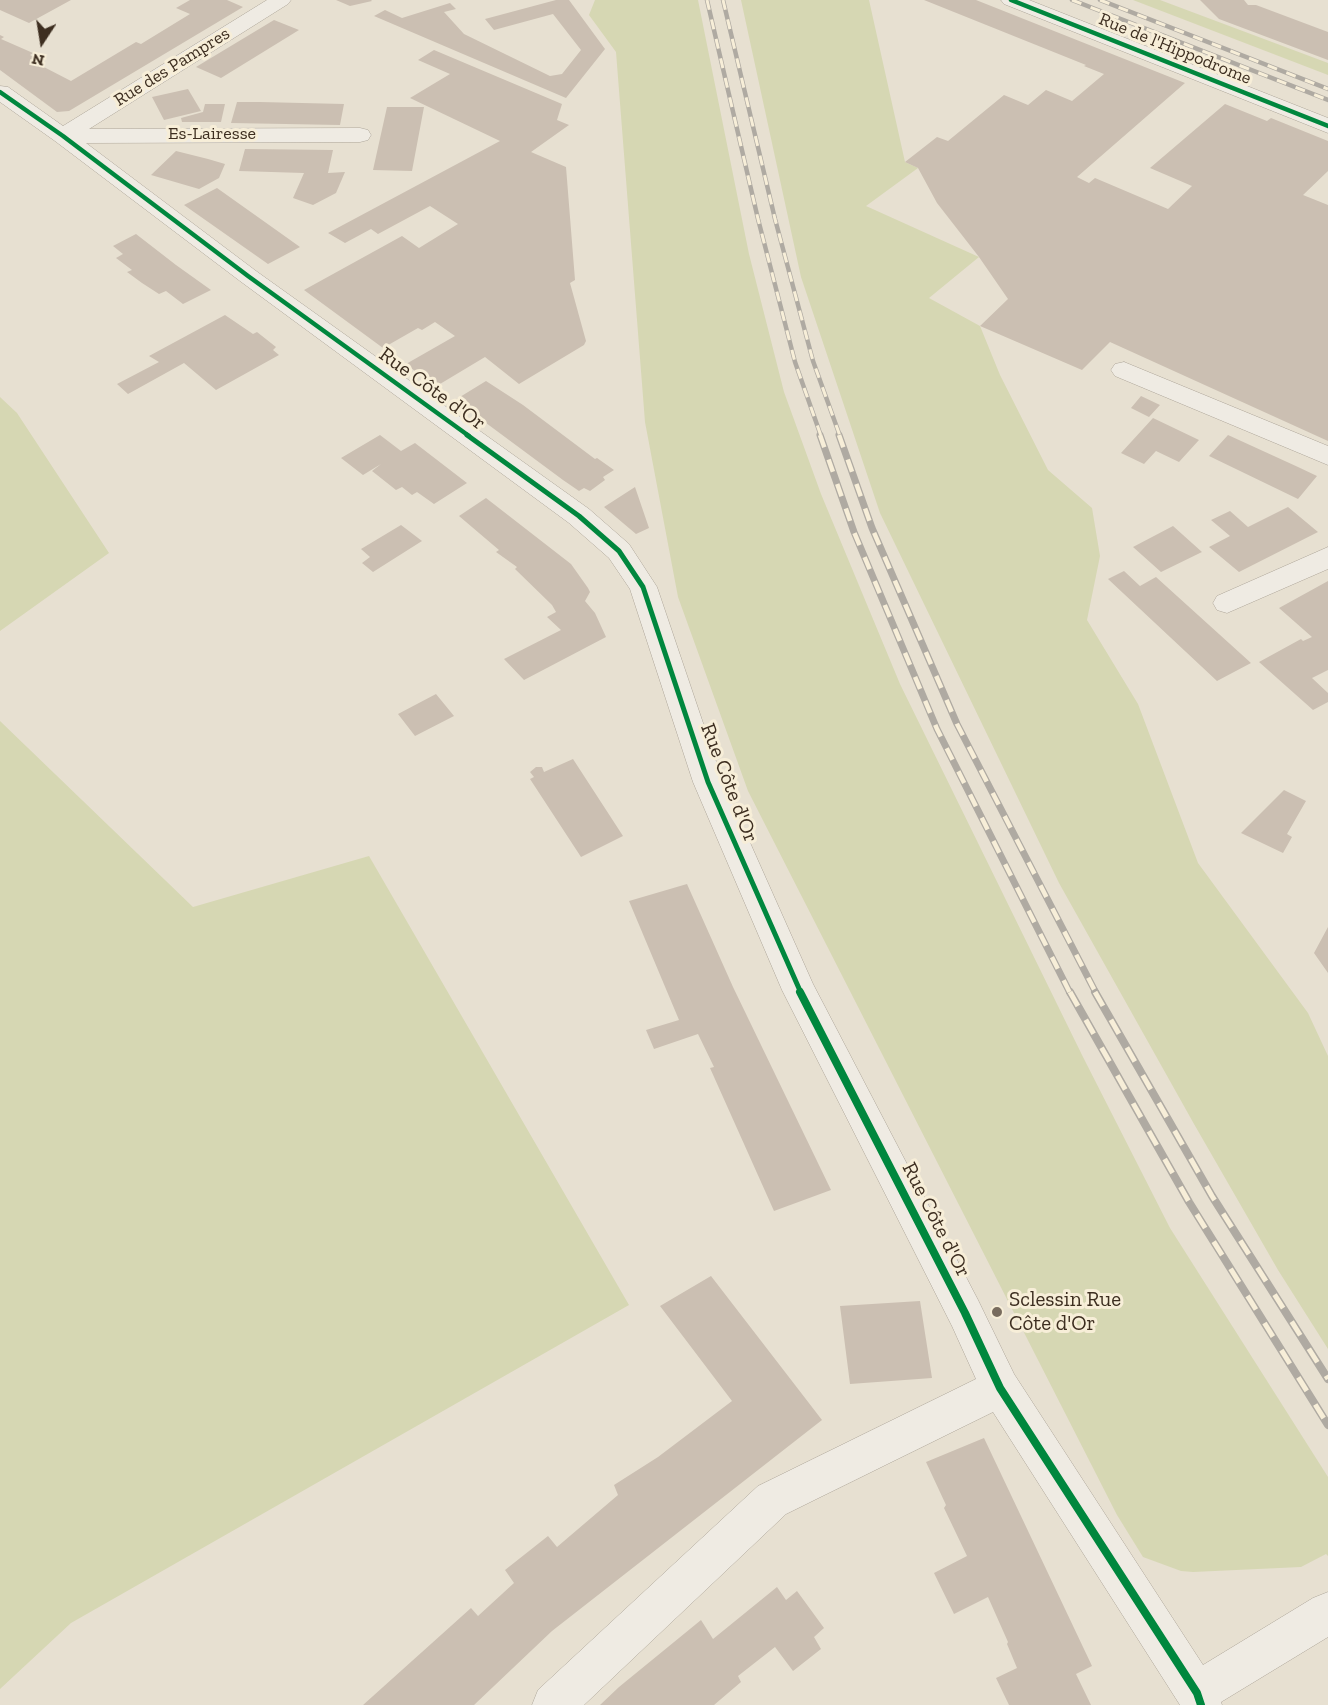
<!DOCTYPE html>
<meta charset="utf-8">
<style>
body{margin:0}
#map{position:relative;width:1328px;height:1705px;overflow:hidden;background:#e7e0d1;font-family:"Zilla Slab",serif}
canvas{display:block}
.north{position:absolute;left:12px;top:12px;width:60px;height:60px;-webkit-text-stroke:4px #f7eed8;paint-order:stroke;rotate:192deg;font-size:16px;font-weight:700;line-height:24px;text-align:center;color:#3d2e20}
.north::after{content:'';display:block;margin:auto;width:21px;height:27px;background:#3d2e20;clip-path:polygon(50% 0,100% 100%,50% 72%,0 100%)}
</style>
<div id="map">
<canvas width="1328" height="1705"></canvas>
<div class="north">N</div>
</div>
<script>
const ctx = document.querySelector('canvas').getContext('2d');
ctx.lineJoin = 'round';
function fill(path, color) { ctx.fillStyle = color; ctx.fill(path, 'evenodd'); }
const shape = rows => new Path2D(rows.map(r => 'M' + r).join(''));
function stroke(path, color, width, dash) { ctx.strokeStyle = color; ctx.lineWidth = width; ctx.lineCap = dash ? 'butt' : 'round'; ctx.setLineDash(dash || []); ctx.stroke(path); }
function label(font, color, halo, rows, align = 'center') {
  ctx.font = font + ' "Zilla Slab",serif'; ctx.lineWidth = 6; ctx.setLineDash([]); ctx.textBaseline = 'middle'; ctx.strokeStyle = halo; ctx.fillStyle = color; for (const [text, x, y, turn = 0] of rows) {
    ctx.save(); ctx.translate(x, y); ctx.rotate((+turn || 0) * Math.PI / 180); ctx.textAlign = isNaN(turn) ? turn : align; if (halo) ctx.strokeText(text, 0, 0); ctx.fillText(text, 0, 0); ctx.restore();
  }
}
const green = shape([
 [595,0,698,0,749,254,784,392,821,494,900,684,1083,1057,1170,1228,1328,1477,1328,1556,1326,1554,1301,1567,1193,1572,1181,1571,1143,1557,1117,1515,748,791,678,597,645,422,616,52,589,15],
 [741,0,869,0,905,162,918,168,866,206,979,257,929,298,980,326,1000,375,1048,470,1092,508,1100,556,1087,620,1138,704,1198,863,1308,1013,1328,1056,1328,1349,1278,1270,1194,1124,1059,883,880,513,801,277],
 [1133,0,1160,0,1328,63,1328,75],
 [0,397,17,413,109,553,0,631],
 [0,721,193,907,369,856,629,1305,71,1623,0,1689]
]);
const building = shape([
 [0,0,71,0,29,23,0,10],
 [190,0,227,0,243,7,69,111,57,112,0,70,0,35,4,37,1,39,33,53,30,55,44,63,40,65,71,81,136,42,141,44,190,14,176,8],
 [336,0,371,0,372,1,350,6],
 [556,0,569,0,605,49,566,98,374,16,385,10,402,18,450,3,456,9,444,12,464,34,550,76,562,74,581,50,553,14,494,30,485,19],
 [924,0,976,0,1185,83,1077,177,1089,183,1095,178,1168,209,1192,186,1150,168,1225,104,1267,121,1271,118,1328,141,1328,171,1303,195,1328,205,1328,441,1110,342,1082,370,980,326,1008,299,979,257,937,203,918,168,905,162,937,137,948,141,1004,95,1028,105,1046,90,1072,101,1104,74,1084,66,1086,65],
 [1200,0,1244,0,1248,5,1256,5,1328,32,1328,60,1219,19],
 [274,20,299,30,221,78,196,67],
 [434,50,562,104,557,120,569,125,531,152,566,167,575,280,570,283,586,341,584,345,519,384,485,357,435,387,406,364,455,336,435,322,422,330,418,328,383,348,304,290,402,236,419,248,458,224,430,206,378,234,371,229,345,243,328,233,500,141,410,98,450,74,418,60],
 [188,89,201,111,164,120,152,97],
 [237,102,260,102,344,104,340,125,231,123],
 [205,104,225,104,221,122,182,122,181,118,203,112],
 [387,107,424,107,412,171,373,170],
 [245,149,333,150,328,173,345,172,336,193,313,205,293,198,304,173,239,171],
 [176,151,208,159,225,164,219,178,199,189,151,175],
 [217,188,286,237,300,247,268,264,184,205],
 [136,234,176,265,211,290,183,304,166,291,159,294,142,283,127,272,132,270,116,258,123,254,113,246],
 [225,315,253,334,257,332,276,347,273,350,279,355,216,390,184,363,128,394,117,384,159,362,149,356],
 [486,381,523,405,595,459,597,458,614,470,603,477,605,480,590,491,584,488,579,491,563,480,455,400],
 [1141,396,1160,405,1149,417,1131,408],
 [1153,418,1199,440,1179,462,1156,451,1144,464,1121,453],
 [380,435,401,451,415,443,467,483,434,504,417,492,412,495,402,487,396,490,372,471,381,464,363,475,341,458],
 [1228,435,1298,467,1317,476,1298,499,1209,456],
 [635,487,649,528,636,534,604,507],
 [486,498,571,564,588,588,590,592,585,601,595,613,606,637,524,680,504,659,561,630,547,617,556,612,552,605,515,569,517,567,496,552,499,550,459,516],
 [1288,507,1318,532,1239,572,1209,547,1230,536,1211,520,1230,511,1248,527],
 [401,525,422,541,373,572,362,563,370,557,361,549],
 [1173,526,1202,552,1161,572,1133,547],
 [1124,571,1140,586,1156,577,1251,663,1217,681,1108,579],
 [1328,581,1328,670,1312,678,1328,693,1328,702,1313,710,1259,662,1301,639,1303,641,1312,637,1279,608],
 [436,694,454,716,415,736,398,714],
 [573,759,623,836,581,857,530,779,534,777,530,772,536,767,542,767,544,772],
 [1284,790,1306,801,1287,834,1292,837,1283,853,1241,833],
 [687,884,733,987,831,1190,774,1211,710,1068,714,1067,698,1034,654,1049,646,1030,679,1020,629,901],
 [1328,927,1328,973,1314,953],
 [711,1276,822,1420,552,1631,474,1705,363,1705,471,1608,478,1616,514,1583,505,1570,548,1536,557,1547,618,1495,614,1485,658,1457,732,1401,660,1306],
 [920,1301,932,1378,850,1384,840,1306],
 [984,1438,1092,1666,1076,1674,1091,1705,1009,1705,996,1678,1017,1668,1007,1644,1008,1642,988,1597,954,1614,934,1573,967,1556,944,1508,946,1505,926,1462],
 [777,1587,786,1600,797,1591,824,1628,814,1637,821,1649,793,1671,775,1647,738,1676,741,1682,714,1705,600,1705,619,1687,701,1620,713,1639]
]);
const street = shape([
 [267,0,291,0,288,4,89,129,360,128,368,130,371,135,368,140,360,142,86,143,256,271,589,509,629,544,657,587,723,782,813,984,978,1300,1014,1374,1203,1665,1313,1598,1328,1592,1328,1637,1221,1702,1222,1705,1180,1705,993,1412,786,1514,584,1705,532,1705,538,1690,758,1486,976,1379,952,1326,782,990,693,782,630,589,609,558,569,523,240,281,55,141,0,102,0,86,8,87,63,126,267,0],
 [1001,0,1029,0,1328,118,1328,133,1004,4,1001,0],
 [1124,362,1328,446,1328,465,1115,376,1111,370,1115,364,1124,362],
 [1328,547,1328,569,1227,613,1217,610,1213,603,1217,596,1328,547]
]);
const railFar2 = shape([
 [707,0,758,219,795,362,821,436],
 [723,0,775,219,813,361,840,436],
 [1072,0,1328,100],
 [1100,0,1328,89]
]);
const railFar1 = shape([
 [820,435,854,532,937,729,1070,993],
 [839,435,872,528,957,724,1096,993]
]);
const rail = shape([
 [1070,992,1189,1202,1328,1425],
 [1095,992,1212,1196,1328,1379]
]);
const cyclewayFar2 = shape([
 [1011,0,1328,126],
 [0,92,63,136,248,276,469,436]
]);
const cyclewayFar1 = shape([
 [467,435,579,516,619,551,643,587,708,782,801,993]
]);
const cycleway = shape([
 [800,992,965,1313,1000,1388,1197,1693,1201,1705]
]);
const markers = [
 [997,1312,6,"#786c5e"]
];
const farStreetnames = [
 ["Rue de l'Hippodrome",1175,49,22],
 ["Rue des Pampres",172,67,-32],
 ["Es-Lairesse",212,134]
];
const streetNames = [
 ["Rue Côte d'Or",432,389,36],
 ["Rue Côte d'Or",729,783,69],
 ["Rue Côte d'Or",936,1220,63]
];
const poiNames = [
 ["Sclessin Rue",1009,1300],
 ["Côte d'Or",1009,1324]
];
fill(green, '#d6d7b3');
fill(building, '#cbbfb2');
stroke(street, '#ada599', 1);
fill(street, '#efebe3');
stroke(railFar2, '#afaaa2', 4.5);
stroke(railFar1, '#afaaa2', 7);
stroke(rail, '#afaaa2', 8);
stroke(railFar2, '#f7eed8', 3, [10]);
stroke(railFar1, '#f7eed8', 4.5, [13]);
stroke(rail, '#f7eed8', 5, [16]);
stroke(cyclewayFar2, '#00873e', 4.5);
stroke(cyclewayFar1, '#00873e', 5);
stroke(cycleway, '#00873e', 8);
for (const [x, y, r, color] of markers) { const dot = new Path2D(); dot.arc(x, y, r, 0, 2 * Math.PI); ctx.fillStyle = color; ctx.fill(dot); stroke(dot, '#f7eed8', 2); }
label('18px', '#3d2e20', '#f7eed8', farStreetnames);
label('21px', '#3d2e20', '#f7eed8', streetNames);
label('21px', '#3d2e20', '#f7eed8', poiNames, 'left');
</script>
